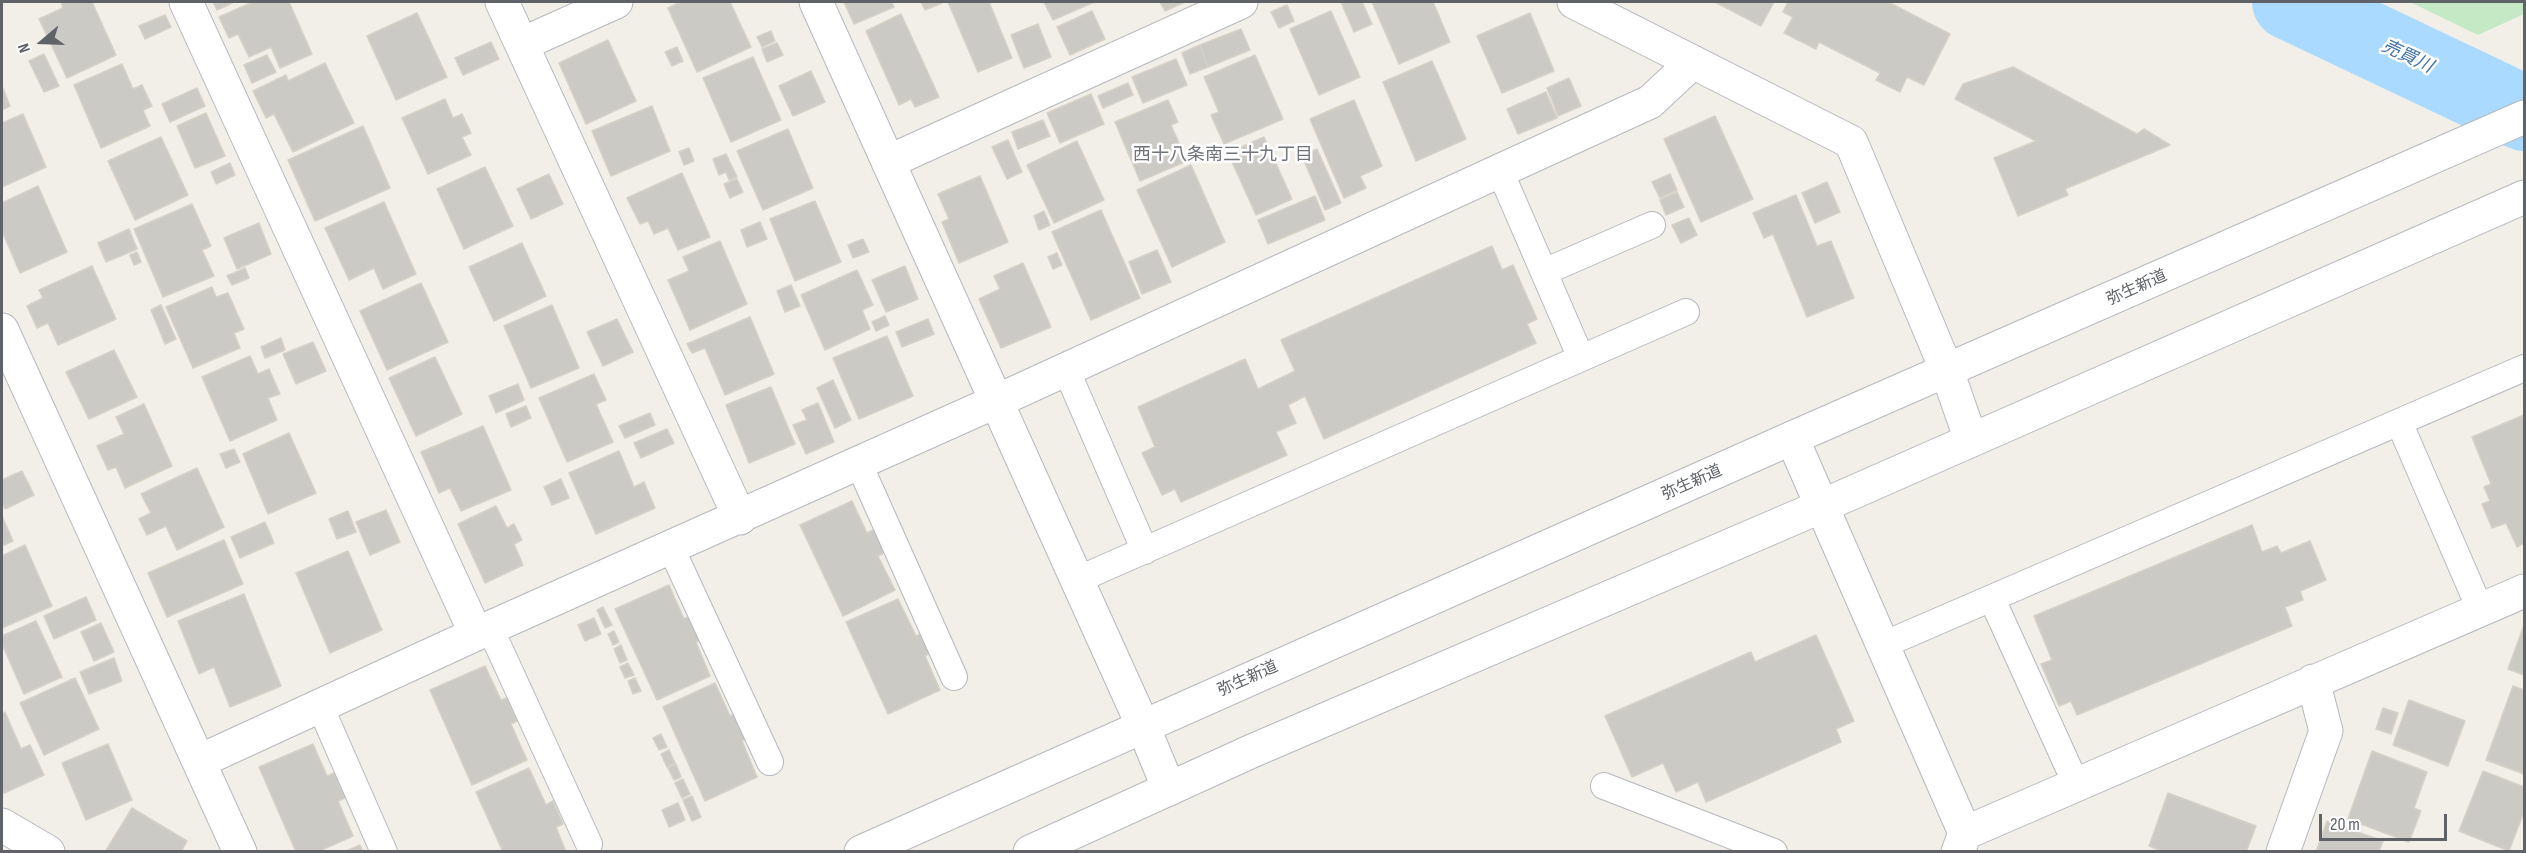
<!DOCTYPE html>
<meta charset="utf-8">
<style>
body{margin:0}
#map{position:relative;width:2526px;height:853px;overflow:hidden;background:#f1efe8;font-family:"Sofia Sans Condensed",sans-serif}
canvas{display:block}
.frame{position:absolute;inset:0;border:3px solid #5f6368;pointer-events:none}
.north{position:absolute;left:12px;top:12px;width:60px;height:60px;-webkit-text-stroke:4px #fff;paint-order:stroke;rotate:251deg;font-size:16px;font-weight:700;line-height:24px;text-align:center;color:#5f6368}
.north::after{content:'';display:block;margin:auto;width:21px;height:27px;background:#5f6368;clip-path:polygon(50% 0,100% 100%,50% 72%,0 100%)}
.scale{position:absolute;left:2319px;top:814px;width:128px;height:27px;box-sizing:border-box;border:3px solid #5f6368;border-top:0;padding-left:8px;font-size:18px;line-height:21px;white-space:nowrap;color:#5f6368;-webkit-text-stroke:4px #fff;paint-order:stroke}
</style>
<div id="map">
<canvas width="2526" height="853"></canvas>
<div class="frame"></div>
<div class="north">N</div>
<div class="scale">20 m</div>
</div>
<script>
const ctx = document.querySelector('canvas').getContext('2d');
ctx.lineJoin = 'round';
function fill(path, color) { ctx.fillStyle = color; ctx.fill(path, 'evenodd'); }
const shape = rows => new Path2D(rows.map(r => 'M' + r).join(''));
function stroke(path, color, width, dash) { ctx.strokeStyle = color; ctx.lineWidth = width; ctx.lineCap = dash ? 'butt' : 'round'; ctx.setLineDash(dash || []); ctx.stroke(path); }
function label(font, color, halo, rows, align = 'center') {
  ctx.font = font + ' "Sofia Sans Condensed","Noto Sans JP",sans-serif'; ctx.lineWidth = 5; ctx.setLineDash([]); ctx.textBaseline = 'middle'; ctx.strokeStyle = halo; ctx.fillStyle = color; for (const [text, x, y, turn = 0] of rows) {
    ctx.save(); ctx.translate(x, y); ctx.rotate((+turn || 0) * Math.PI / 180); ctx.textAlign = isNaN(turn) ? turn : align; if (halo) ctx.strokeText(text, 0, 0); ctx.fillText(text, 0, 0); ctx.restore();
  }
}
const green = shape([
 [2410,2,2524,2,2524,14,2478,35]
]);
const river = shape([
 [2290,2,2524,113]
]);
const building = shape([
 [61,2,92,2,116,55,67,78,39,19,63,8,61,2],
 [213,2,231,2,232,3,217,10,213,2],
 [253,2,289,2,312,54,280,68,271,47,249,57,238,34,229,38,219,17,253,2],
 [681,2,730,2,751,47,697,72,668,8,681,2],
 [844,2,891,2,894,7,854,24,844,2],
 [921,2,941,2,942,3,925,10,921,2],
 [948,2,989,2,1012,58,978,72,948,2],
 [1044,2,1094,2,1053,20,1044,2],
 [1160,2,1185,2,1165,11,1160,2],
 [1341,2,1362,2,1372,24,1354,32,1341,2],
 [1372,2,1433,2,1450,42,1399,64,1372,2],
 [1715,2,1774,2,1761,26,1715,2],
 [1788,2,1888,2,1950,34,1924,85,1907,77,1900,92,1876,80,1880,73,1819,42,1816,49,1784,33,1793,17,1783,12,1788,2],
 [1287,5,1294,21,1279,28,1271,12,1287,5],
 [1092,11,1105,39,1070,55,1057,27,1092,11],
 [1331,11,1360,77,1319,95,1290,29,1331,11],
 [417,13,447,77,396,100,367,36,417,13],
 [1530,13,1554,71,1502,93,1477,36,1530,13],
 [901,14,939,97,915,107,911,99,899,105,866,31,901,14],
 [165,15,171,27,145,39,139,26,165,15],
 [1038,24,1051,57,1024,68,1011,35,1038,24],
 [1241,29,1250,50,1208,67,1200,45,1241,29],
 [771,31,775,41,762,47,757,37,771,31],
 [608,40,636,101,586,124,559,63,608,40],
 [491,42,499,59,463,75,455,58,491,42],
 [777,43,783,55,767,62,762,49,777,43],
 [1200,45,1208,67,1190,74,1182,53,1200,45],
 [677,47,683,61,672,66,665,52,677,47],
 [44,54,59,86,44,92,29,61,44,54],
 [267,55,276,72,252,83,244,65,267,55],
 [1255,55,1283,119,1224,144,1211,115,1219,112,1204,77,1255,55],
 [753,57,781,120,731,142,703,78,753,57],
 [1176,59,1187,85,1143,103,1132,77,1176,59],
 [1432,61,1466,139,1416,161,1383,82,1432,61],
 [325,63,354,123,293,152,274,114,266,118,253,91,286,75,288,81,325,63],
 [122,64,133,89,142,85,152,106,143,110,150,126,101,148,74,85,122,64],
 [2013,67,2137,134,2144,129,2170,145,2065,189,2068,195,2018,216,1994,158,2036,141,1955,99,1963,84,2013,67],
 [811,71,825,102,793,116,779,86,811,71],
 [1569,78,1581,106,1558,116,1547,88,1569,78],
 [1128,83,1133,95,1103,108,1098,96,1128,83],
 [2,86,10,106,2,110,2,86],
 [197,88,205,106,170,122,162,104,197,88],
 [1546,92,1557,118,1518,134,1507,109,1546,92],
 [1091,94,1104,124,1060,143,1047,113,1091,94],
 [445,99,453,118,462,114,471,133,462,137,471,155,428,174,402,118,445,99],
 [1168,100,1178,122,1171,125,1187,161,1140,181,1115,122,1168,100],
 [1354,100,1382,166,1360,176,1366,188,1344,198,1310,119,1354,100],
 [652,106,670,151,611,176,592,131,652,106],
 [206,113,225,156,195,168,177,126,206,113],
 [23,114,46,167,2,187,2,123,23,114],
 [1715,116,1753,199,1701,222,1664,139,1715,116],
 [1043,120,1050,136,1018,149,1012,132,1043,120],
 [363,126,390,188,315,221,288,160,363,126],
 [788,129,813,188,763,210,737,151,788,129],
 [161,137,188,195,135,220,108,161,161,137],
 [1264,137,1292,199,1256,215,1228,153,1264,137],
 [1008,140,1022,172,1007,179,992,147,1008,140],
 [1077,141,1104,200,1054,223,1027,165,1077,141],
 [689,148,694,161,684,165,679,152,689,148],
 [1317,149,1341,203,1325,210,1302,156,1317,149],
 [726,154,737,177,729,180,726,172,719,175,713,159,726,154],
 [230,163,235,175,216,184,211,172,230,163],
 [1191,165,1225,242,1172,267,1137,190,1191,165],
 [485,167,513,226,464,249,437,189,485,167],
 [682,173,710,237,678,250,668,228,654,234,648,221,640,224,627,198,682,173],
 [549,174,563,204,531,219,517,189,549,174],
 [1670,174,1677,190,1660,198,1652,182,1670,174],
 [980,176,1008,242,959,263,942,222,949,219,938,194,980,176],
 [737,179,743,192,730,198,724,184,737,179],
 [1827,182,1840,212,1815,223,1802,193,1827,182],
 [38,186,67,252,20,273,2,231,2,203,38,186],
 [1677,192,1684,207,1666,215,1660,200,1677,192],
 [1796,195,1817,246,1831,241,1854,298,1807,317,1773,234,1764,238,1753,213,1796,195],
 [1315,196,1325,220,1268,244,1258,220,1315,196],
 [815,201,841,262,795,281,770,219,815,201],
 [384,202,416,274,383,289,374,268,349,280,325,228,384,202],
 [192,204,211,246,202,250,214,276,163,297,134,229,192,204],
 [1101,210,1140,298,1091,320,1052,232,1101,210],
 [1044,211,1050,225,1039,230,1034,216,1044,211],
 [1689,218,1697,235,1681,243,1672,225,1689,218],
 [760,222,767,239,747,247,741,230,760,222],
 [259,223,271,254,237,269,224,238,259,223],
 [129,229,137,249,106,262,98,243,129,229],
 [863,239,869,252,853,258,848,245,863,239],
 [720,241,747,304,690,330,668,280,689,271,683,257,720,241],
 [522,243,546,296,494,321,469,267,522,243],
 [1492,246,1502,270,1513,265,1537,319,1527,324,1536,343,1324,439,1305,396,1288,405,1296,423,1276,432,1287,455,1181,502,1175,489,1162,495,1142,453,1155,447,1138,407,1245,359,1258,389,1295,371,1281,340,1492,246],
 [1157,250,1171,282,1142,294,1129,262,1157,250],
 [137,252,141,262,134,265,130,255,137,252],
 [1057,253,1062,265,1053,269,1048,257,1057,253],
 [1023,263,1051,327,1001,348,979,299,1000,289,994,276,1023,263],
 [92,266,116,319,58,345,48,323,37,328,27,306,43,298,39,290,92,266],
 [905,266,918,299,886,312,872,280,905,266],
 [245,268,249,278,232,285,227,276,245,268],
 [857,270,873,305,862,310,870,329,825,350,801,295,857,270],
 [421,283,448,342,387,370,360,311,421,283],
 [791,285,800,306,785,312,777,291,791,285],
 [212,287,216,297,228,293,244,329,234,333,240,348,193,368,166,307,212,287],
 [161,305,176,339,165,344,151,310,161,305],
 [552,305,579,368,531,388,504,326,552,305],
 [885,316,889,325,876,331,872,322,885,316],
 [750,317,774,374,725,395,705,348,692,353,687,344,750,317],
 [617,319,633,352,603,366,587,332,617,319],
 [928,319,934,334,902,347,896,332,928,319],
 [887,336,913,396,859,419,833,358,887,336],
 [281,338,285,350,265,358,261,347,281,338],
 [313,342,326,371,296,384,283,354,313,342],
 [114,350,137,397,89,419,66,372,114,350],
 [250,356,258,374,269,369,280,394,268,398,277,420,230,441,202,377,250,356],
 [435,357,462,414,416,436,389,378,435,357],
 [594,374,606,400,596,404,613,442,567,462,539,398,594,374],
 [833,380,851,420,835,428,817,388,833,380],
 [518,384,524,400,496,413,489,396,518,384],
 [771,387,795,444,749,463,726,405,771,387],
 [818,403,834,442,806,454,793,425,807,420,802,410,818,403],
 [144,404,172,466,125,488,116,467,108,470,97,446,124,434,116,417,144,404],
 [526,406,531,418,511,427,506,414,526,406],
 [650,413,655,425,625,438,619,426,650,413],
 [2524,415,2524,543,2517,547,2506,523,2492,528,2482,504,2490,501,2484,487,2491,484,2472,437,2524,415],
 [483,426,511,490,461,511,450,488,439,493,421,452,483,426],
 [667,429,674,443,641,458,634,443,667,429],
 [289,433,316,493,268,514,243,454,289,433],
 [234,449,240,462,226,468,220,454,234,449],
 [619,451,634,487,644,482,655,508,596,534,569,473,619,451],
 [197,468,224,527,177,550,166,526,147,535,139,519,151,513,141,494,197,468],
 [22,471,34,495,5,509,2,502,2,480,22,471],
 [561,479,569,498,552,505,544,487,561,479],
 [852,501,867,533,875,529,886,552,878,556,895,590,843,616,800,525,852,501],
 [496,506,507,528,514,524,522,540,514,544,523,565,485,583,458,524,496,506],
 [386,510,400,542,370,555,356,522,386,510],
 [348,511,356,532,337,539,329,519,348,511],
 [2,516,13,541,2,546,2,516],
 [265,522,274,543,240,558,231,537,265,522],
 [2252,525,2262,552,2277,546,2281,553,2310,541,2326,580,2300,591,2303,600,2285,607,2292,626,2077,715,2071,701,2059,706,2041,664,2052,660,2034,616,2252,525],
 [224,540,243,584,167,617,148,573,224,540],
 [25,545,52,606,2,628,2,556,25,545],
 [348,551,382,630,330,653,296,573,348,551],
 [669,585,684,619,690,616,701,640,696,642,710,676,657,700,615,609,669,585],
 [244,594,281,686,230,707,214,667,199,674,178,621,244,594],
 [86,597,96,620,54,639,44,616,86,597],
 [898,599,916,636,921,634,930,653,925,656,940,690,888,714,846,622,898,599],
 [603,607,612,625,605,628,597,610,603,607],
 [594,618,601,634,585,641,578,625,594,618],
 [36,621,62,677,24,694,2,644,2,636,36,621],
 [101,623,114,652,94,661,81,632,101,623],
 [2524,625,2524,675,2508,669,2524,625],
 [614,631,619,642,613,645,608,634,614,631],
 [1816,635,1854,721,1836,729,1841,742,1706,802,1698,782,1676,792,1663,763,1632,777,1605,716,1751,652,1755,662,1816,635],
 [621,645,627,660,620,663,614,649,621,645],
 [114,658,122,681,89,694,80,672,114,658],
 [628,663,634,675,625,678,620,667,628,663],
 [485,666,501,700,507,698,517,721,511,724,527,760,472,785,430,690,485,666],
 [75,678,99,729,44,755,20,703,75,678],
 [635,678,641,691,633,694,628,681,635,678],
 [715,683,730,716,738,712,749,738,742,741,757,777,705,801,663,707,715,683],
 [2513,686,2524,690,2524,774,2486,760,2513,686],
 [2409,700,2465,721,2448,766,2393,745,2409,700],
 [2383,708,2398,713,2391,734,2376,729,2383,708],
 [5,712,21,749,30,745,44,775,2,794,2,714,5,712],
 [661,734,667,747,659,750,653,738,661,734],
 [108,744,132,800,86,820,62,763,108,744],
 [313,744,327,776,334,773,345,798,338,801,353,836,317,852,296,852,259,767,313,744],
 [669,750,675,763,667,767,661,754,669,750],
 [2372,751,2427,772,2414,808,2421,811,2409,842,2348,819,2372,751],
 [676,764,681,777,674,780,668,768,676,764],
 [529,768,546,805,553,801,563,824,556,827,566,852,503,852,476,792,529,768],
 [2483,771,2524,787,2524,812,2509,851,2459,831,2483,771],
 [683,779,690,794,682,798,675,783,683,779],
 [2168,793,2256,826,2246,852,2164,852,2149,846,2168,793],
 [692,796,701,817,692,821,683,800,692,796],
 [678,803,685,820,669,827,662,810,678,803],
 [132,808,187,841,181,852,105,852,132,808],
 [2327,821,2383,841,2379,852,2316,852,2327,821],
 [360,845,363,852,344,852,360,845]
]);
const service = shape([
 [1500,171,1581,358],
 [1544,272,1652,225],
 [1066,369,1145,551],
 [2399,422,2480,609],
 [859,464,954,677],
 [671,548,770,762],
 [1077,580,1686,312],
 [1992,599,2076,784],
 [490,628,589,844],
 [1883,645,2524,368],
 [320,706,384,852],
 [1604,786,1774,852]
]);
const minor = shape([
 [186,2,476,634],
 [502,2,740,518],
 [816,2,1143,726,1169,789],
 [1574,2,1851,142,1947,371,1971,440],
 [522,44,616,2],
 [888,162,1241,2],
 [2,330,240,852],
 [1792,438,1965,833,1958,852],
 [200,761,476,634,997,401,1650,102,1693,62],
 [2,825,48,852],
 [1965,833,2524,591],
 [2283,852,2326,731,2313,681]
]);
const tertiary = shape([
 [861,852,1792,438,2524,117],
 [1030,852,1252,751,1822,506,2524,197]
]);
const streetNames = [
 ["弥生新道",2137,288,-24],
 ["弥生新道",1692,483,-24],
 ["弥生新道",1248,679,-24]
];
const waterNames = [
 ["売買川",2407,57,25]
];
const neighbourhoodNames = [
 ["西十八条南三十九丁目",1223,155]
];
fill(green, '#c5e8c5');
stroke(river, '#aadaff', 76);
fill(building, '#cccac5');
stroke(building, '#d6d1c6', 1.5);
stroke(service, '#b5b8bc', 28);
stroke(minor, '#b5b8bc', 35);
stroke(tertiary, '#b5b8bc', 35);
stroke(service, '#fff', 26);
stroke(minor, '#fff', 33);
stroke(tertiary, '#fff', 33);
label('16px', '#5f6368', '#fff', streetNames);
label('italic 18px', '#4174aa', '#fff', waterNames);
label('18px', '#70757a', '#fff', neighbourhoodNames);
</script>
